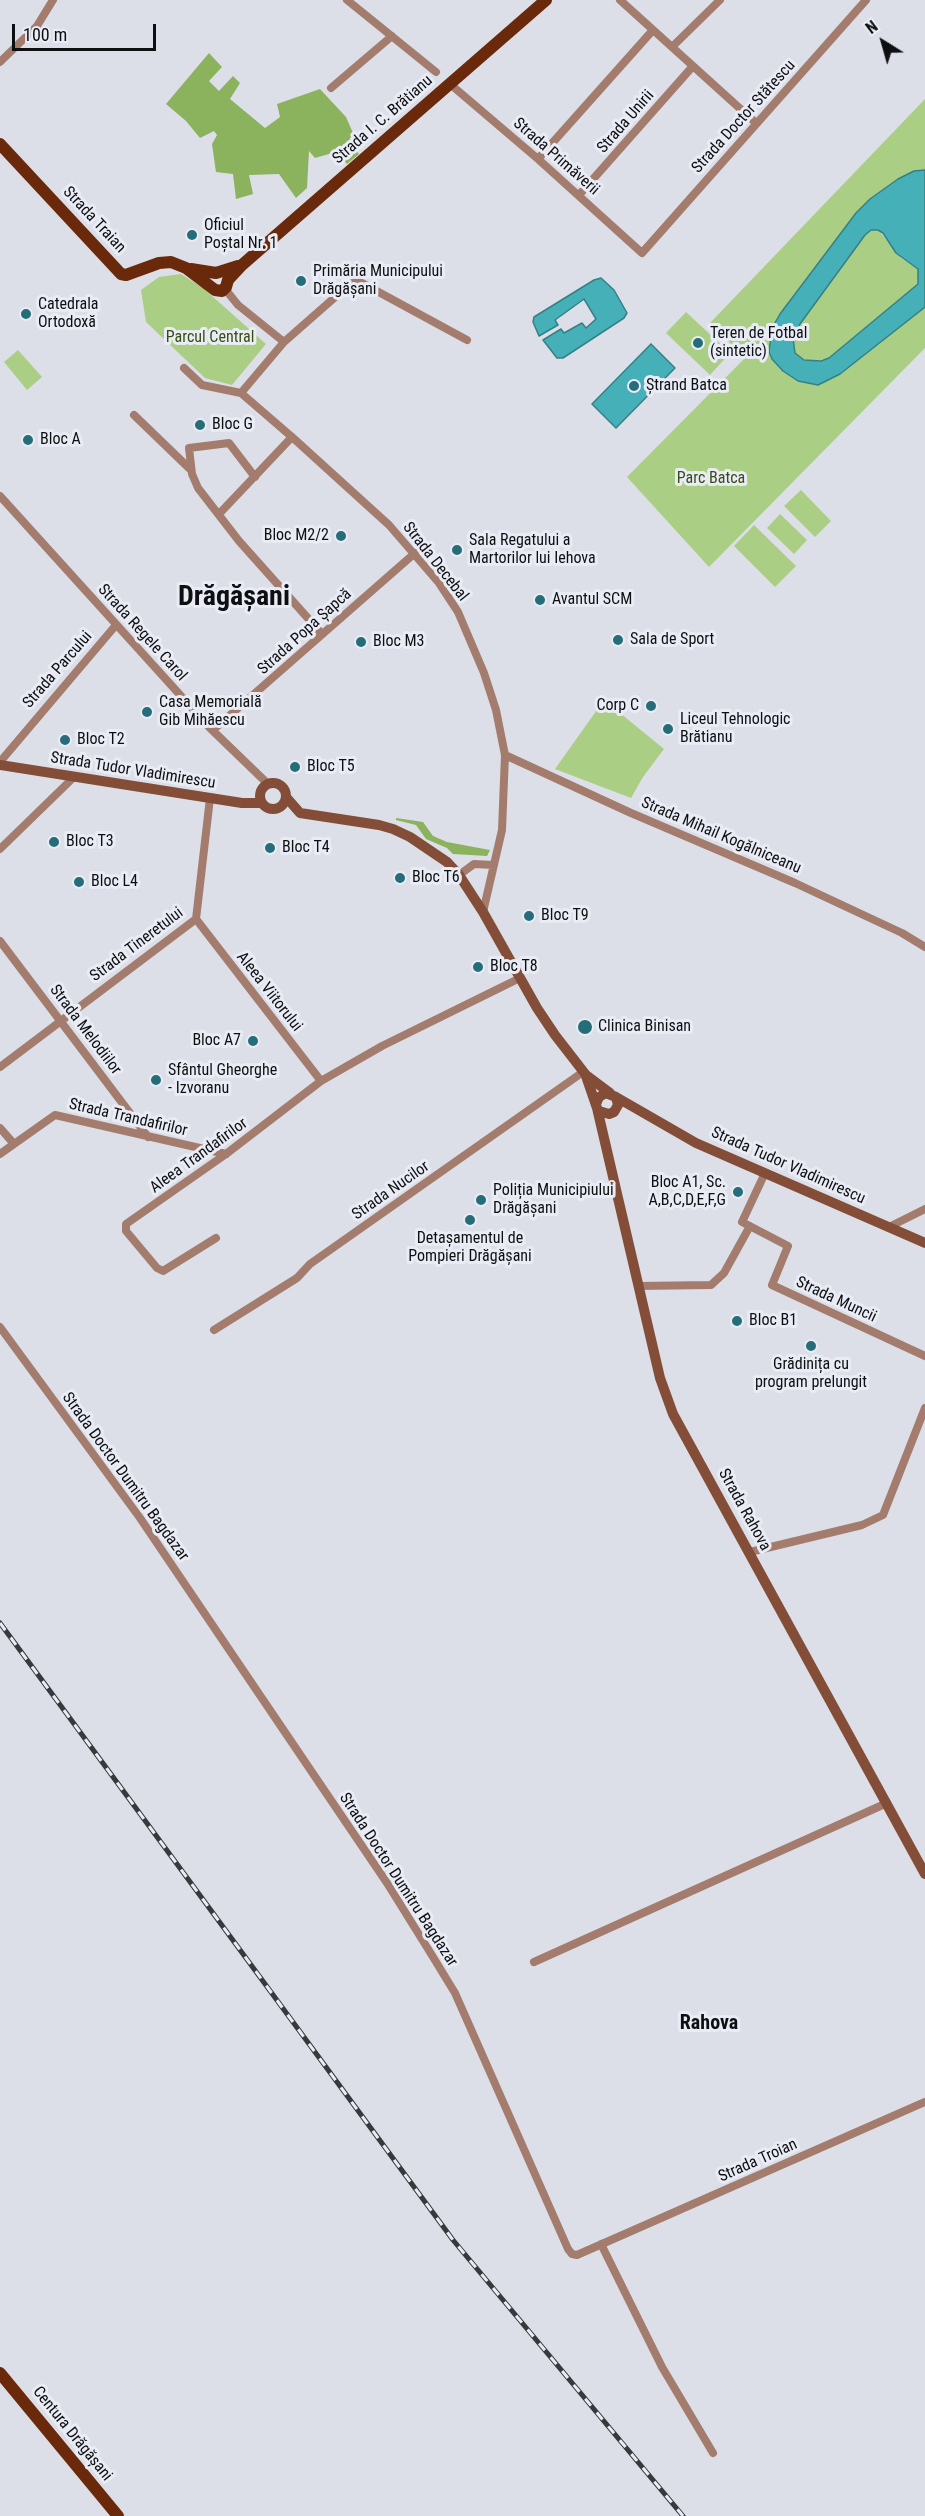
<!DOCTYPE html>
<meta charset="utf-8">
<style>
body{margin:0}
#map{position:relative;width:925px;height:2516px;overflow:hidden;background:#dcdfe7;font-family:"Roboto Condensed",sans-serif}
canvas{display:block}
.north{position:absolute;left:853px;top:12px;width:60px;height:60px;-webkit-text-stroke:4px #e9ecf5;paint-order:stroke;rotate:323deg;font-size:16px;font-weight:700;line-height:24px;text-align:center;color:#0e0f11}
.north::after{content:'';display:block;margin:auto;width:21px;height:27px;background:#0e0f11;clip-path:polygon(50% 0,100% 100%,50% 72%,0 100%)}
.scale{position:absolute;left:12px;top:24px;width:144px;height:27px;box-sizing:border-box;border:3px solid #0e0f11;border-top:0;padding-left:8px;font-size:18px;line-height:21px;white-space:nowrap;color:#0e0f11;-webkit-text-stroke:4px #e9ecf5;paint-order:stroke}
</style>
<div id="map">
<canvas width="925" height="2516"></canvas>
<div class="north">N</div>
<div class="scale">100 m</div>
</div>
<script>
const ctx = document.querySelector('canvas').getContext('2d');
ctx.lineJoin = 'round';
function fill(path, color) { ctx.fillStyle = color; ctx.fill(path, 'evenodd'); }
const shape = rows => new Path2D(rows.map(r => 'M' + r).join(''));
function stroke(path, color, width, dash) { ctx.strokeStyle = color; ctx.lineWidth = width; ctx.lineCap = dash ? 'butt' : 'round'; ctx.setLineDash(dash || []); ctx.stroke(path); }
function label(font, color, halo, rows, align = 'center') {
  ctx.font = font + ' "Roboto Condensed",sans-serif'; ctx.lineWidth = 6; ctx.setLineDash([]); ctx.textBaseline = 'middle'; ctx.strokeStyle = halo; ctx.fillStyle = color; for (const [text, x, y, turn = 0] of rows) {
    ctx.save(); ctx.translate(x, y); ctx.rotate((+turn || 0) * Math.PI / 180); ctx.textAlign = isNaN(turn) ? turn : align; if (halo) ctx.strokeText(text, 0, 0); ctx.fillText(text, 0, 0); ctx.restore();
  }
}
const green = shape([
 [925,99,925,170,914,171,898,179,870,199,856,213,789,301,772,328,778,365,798,381,827,381,840,374,925,307,925,348,709,567,627,477,745,358,710,323],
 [878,229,901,258,918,269,918,284,829,358,811,362,798,357,795,353,793,338,800,324,865,235,871,230],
 [181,274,203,288,266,344,232,385,205,378,146,322,141,290,159,277],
 [686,312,730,353,710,375,666,333],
 [18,350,42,377,27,390,4,362],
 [801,490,831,521,815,537,784,506],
 [780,514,807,540,794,554,767,528],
 [754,525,796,566,775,587,734,546],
 [604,700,664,749,643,777,631,798,555,769]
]);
const forest = shape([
 [209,53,222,67,209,81,219,91,233,76,240,83,230,99,265,128,280,117,277,104,320,89,346,117,353,133,348,142,359,154,347,164,336,152,315,158,309,151,307,188,296,198,279,174,249,175,253,194,236,199,233,174,216,172,212,144,217,135,214,131,200,138,186,121,166,104],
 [396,818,423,822,433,836,447,842,490,850,487,856,453,854,447,848,426,839,416,825,396,820]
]);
const water = shape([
 [925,170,925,307,840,374,818,385,798,381,783,371,772,359,769,352,772,328,780,314,856,213,870,199,898,179,914,171,925,170],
 [871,230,878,230,883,233,896,253,918,269,918,284,829,358,821,361,804,360,795,353,793,338,800,324,865,235,871,230],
 [601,278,614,290,627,313,624,318,563,358,557,358,543,340,561,329,564,333,582,323,586,328,596,319,584,299,555,320,558,325,539,336,533,322,534,317,594,280,601,278],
 [651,344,675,368,616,428,592,404,651,344]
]);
const street = shape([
 [347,0,436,72],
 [620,0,756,123],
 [672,47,720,0],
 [0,62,37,26,53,0],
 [450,84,538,159,642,253,866,0],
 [331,88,392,36],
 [538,159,653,30],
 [579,195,693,66],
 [225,289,238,305,284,342],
 [184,368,202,385,241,393,292,437,389,525,439,583,458,612,484,673,496,710,505,755,502,830,483,912],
 [241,393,284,342,350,284,355,282,362,283,467,340],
 [134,415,191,470],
 [255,477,229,443,189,448,192,474,198,488,239,541,322,634],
 [0,496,210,728,268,784],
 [219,514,292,437],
 [213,730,415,553],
 [505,755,631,813,795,883,902,933,925,947],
 [0,762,116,625],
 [0,849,74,777],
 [459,875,474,864,494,865],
 [196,919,321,1081],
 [0,941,148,1137],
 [0,1067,196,919,210,798],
 [0,1128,14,1144],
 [0,1154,55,1115,226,1154],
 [765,1173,742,1222,788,1246,772,1285,925,1356],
 [889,1227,925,1209],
 [216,1238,163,1271,157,1268,126,1231,126,1224,226,1154,321,1081,382,1046,520,978],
 [639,1286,711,1285,724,1273,750,1226],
 [0,1327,140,1518,387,1883,433,1957,455,1993,568,2249,572,2254,577,2255,925,2102],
 [214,1330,297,1278,310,1264,583,1072],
 [750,1552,862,1525,883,1515,925,1408],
 [534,1962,887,1803],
 [601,2244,662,2367,713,2453]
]);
const secondary = shape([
 [0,765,242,803,262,803],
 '260 796a13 13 0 1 1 26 0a13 13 0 1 1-26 0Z',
 [286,797,300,813,379,825,393,829,410,837,447,862,459,875,483,912,537,1008,555,1035,586,1075,610,1093],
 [586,1076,597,1108,599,1111,609,1114,614,1112,618,1105,616,1097,606,1093,599,1097,596,1104],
 [616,1097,696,1143,925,1243],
 [597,1108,660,1378,673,1414,925,1874]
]);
const primary = shape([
 [0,144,121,274,126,275,159,263,171,262,186,268,215,290,222,291,226,287,228,280,242,265,546,0],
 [191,269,216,273,238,266],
 [0,2373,118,2516]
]);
const rail = shape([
 [0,1623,453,2240,683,2516]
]);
const markers = [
 [192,235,6,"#256e79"],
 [301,281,6,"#256e79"],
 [26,314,6,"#256e79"],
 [698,343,6,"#256e79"],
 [634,386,6,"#256e79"],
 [200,425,6,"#256e79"],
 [28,440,6,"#256e79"],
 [341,536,6,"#256e79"],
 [457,550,6,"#256e79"],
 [540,600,6,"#256e79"],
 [618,640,6,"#256e79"],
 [361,642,6,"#256e79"],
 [651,706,6,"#256e79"],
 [147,712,6,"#256e79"],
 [668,729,6,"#256e79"],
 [65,740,6,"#256e79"],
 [295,767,6,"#256e79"],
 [54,842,6,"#256e79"],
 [270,848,6,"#256e79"],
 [400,878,6,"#256e79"],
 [79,882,6,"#256e79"],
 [529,916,6,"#256e79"],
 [478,967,6,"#256e79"],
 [585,1027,8,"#256e79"],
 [253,1041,6,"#256e79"],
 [156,1080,6,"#256e79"],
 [738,1192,6,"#256e79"],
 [481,1200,6,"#256e79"],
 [470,1220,6,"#256e79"],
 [737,1321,6,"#256e79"],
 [811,1346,6,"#256e79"]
];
const streetNames = [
 ["Strada Doctor Stătescu",744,117,-48],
 ["Strada I. C. Brătianu",383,120,-41],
 ["Strada Unirii",626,122,-49],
 ["Strada Primăverii",556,157,41],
 ["Strada Traian",94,220,47],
 ["Strada Decebal",435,562,52],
 ["Strada Popa Șapcă",305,632,-42],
 ["Strada Regele Carol",142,633,48],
 ["Strada Parcului",58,670,-49],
 ["Strada Tudor Vladimirescu",133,771,9],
 ["Strada Mihail Kogălniceanu",721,836,23],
 ["Strada Tineretului",137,945,-37],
 ["Aleea Viitorului",269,992,52],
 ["Strada Melodiilor",85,1030,53],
 ["Strada Trandafirilor",128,1118,13],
 ["Aleea Trandafirilor",199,1156,-36],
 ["Strada Tudor Vladimirescu",788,1166,24],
 ["Strada Nucilor",391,1191,-35],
 ["Strada Muncii",836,1300,25],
 ["Strada Doctor Dumitru Bagdazar",125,1477,54],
 ["Strada Rahova",744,1510,61],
 ["Strada Doctor Dumitru Bagdazar",398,1880,57],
 ["Strada Troian",758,2161,-24],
 ["Centura Drăgășani",72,2434,51]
];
const poiNames = [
 ["Oficiul",204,226],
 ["Poștal Nr. 1",204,244],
 ["Primăria Municipului",313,272],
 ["Drăgășani",313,290],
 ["Catedrala",38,305],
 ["Ortodoxă",38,323],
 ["Teren de Fotbal",710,334],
 ["(sintetic)",710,352],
 ["Ștrand Batca",646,386],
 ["Bloc G",212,425],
 ["Bloc A",40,440],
 ["Bloc M2/2",329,536,"right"],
 ["Sala Regatului a",469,541],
 ["Martorilor lui Iehova",469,559],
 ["Avantul SCM",552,600],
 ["Sala de Sport",630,640],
 ["Bloc M3",373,642],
 ["Casa Memorială",159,703],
 ["Gib Mihăescu",159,721],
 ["Corp C",639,706,"right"],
 ["Liceul Tehnologic",680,720],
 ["Brătianu",680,738],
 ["Bloc T2",77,740],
 ["Bloc T5",307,767],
 ["Bloc T3",66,842],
 ["Bloc T4",282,848],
 ["Bloc T6",412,878],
 ["Bloc L4",91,882],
 ["Bloc T9",541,916],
 ["Bloc T8",490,967],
 ["Clinica Binisan",598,1027],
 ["Bloc A7",241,1041,"right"],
 ["Sfântul Gheorghe",168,1071],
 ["- Izvoranu",168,1089],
 ["Bloc A1, Sc.",726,1183,"right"],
 ["A,B,C,D,E,F,G",726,1201,"right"],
 ["Poliția Municipiului",493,1191],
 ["Drăgășani",493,1209],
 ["Detașamentul de",470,1239,"center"],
 ["Pompieri Drăgășani",470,1257,"center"],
 ["Bloc B1",749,1321],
 ["Grădinița cu",811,1365,"center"],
 ["program prelungit",811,1383,"center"]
];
const parkNames = [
 ["Parcul Central",210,338],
 ["Parc Batca",711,479]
];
const quarterNames = [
 ["Rahova",709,2024]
];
const townNames = [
 ["Drăgășani",234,598]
];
fill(green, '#abce85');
fill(forest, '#8bb25d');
fill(water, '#46b0b8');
stroke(water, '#358086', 1.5);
stroke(street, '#a47c6e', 8);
stroke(secondary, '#844d37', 10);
stroke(primary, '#6b290b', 12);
stroke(rail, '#37393c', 5);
stroke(rail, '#e9ecf5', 3, [9]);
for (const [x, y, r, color] of markers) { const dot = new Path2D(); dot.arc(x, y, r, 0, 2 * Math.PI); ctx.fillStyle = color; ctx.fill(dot); stroke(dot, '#e9ecf5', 2); }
label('16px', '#0e0f11', '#e9ecf5', streetNames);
label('16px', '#0e0f11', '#e9ecf5', poiNames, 'left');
label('16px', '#354e11', '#e9ecf5', parkNames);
label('bold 20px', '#0e0f11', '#e9ecf5', quarterNames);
label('bold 28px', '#0e0f11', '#e9ecf5', townNames);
</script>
